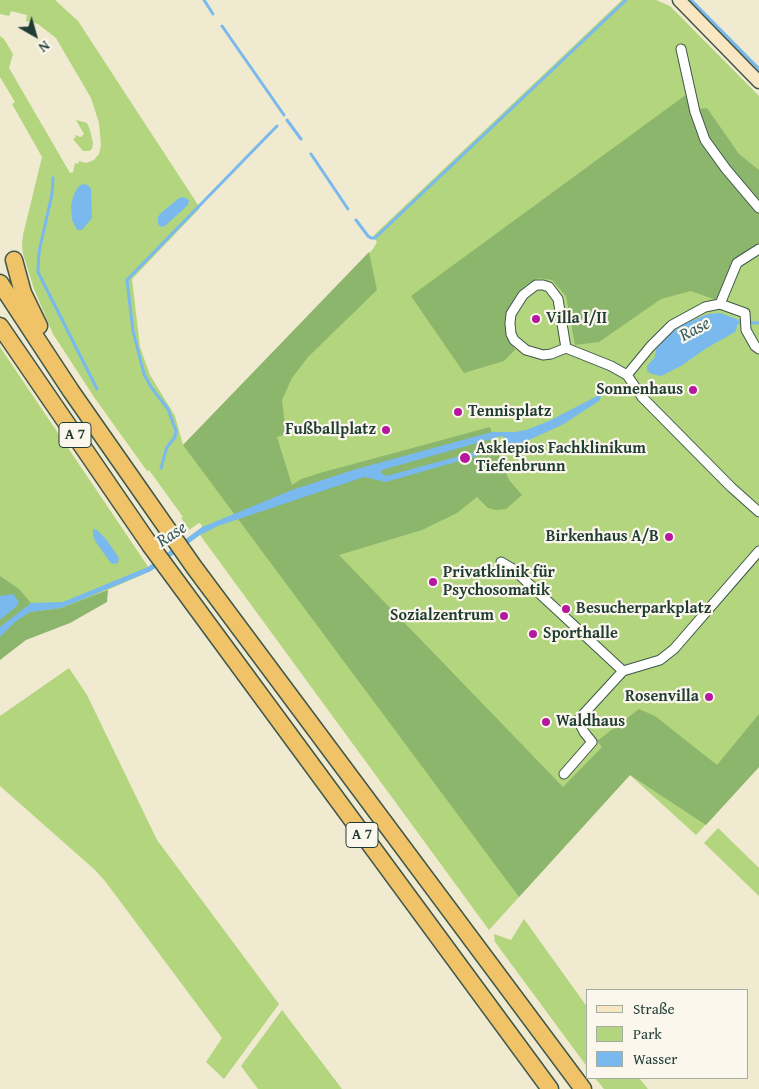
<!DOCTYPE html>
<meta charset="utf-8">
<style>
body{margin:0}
#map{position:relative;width:759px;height:1089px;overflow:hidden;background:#f0ead0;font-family:"Gentium Book Plus",serif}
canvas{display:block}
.legend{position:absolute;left:586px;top:989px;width:162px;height:90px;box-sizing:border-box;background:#fbf7ec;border:1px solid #a3ada2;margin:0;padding:6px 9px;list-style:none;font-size:15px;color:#1f3d34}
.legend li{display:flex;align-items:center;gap:10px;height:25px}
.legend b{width:25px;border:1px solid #a3ada2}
.north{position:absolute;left:10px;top:10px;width:50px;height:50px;-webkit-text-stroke:4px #fbf7ec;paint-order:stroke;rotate:142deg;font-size:14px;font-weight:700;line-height:20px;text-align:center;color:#1f3d34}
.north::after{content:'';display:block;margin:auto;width:18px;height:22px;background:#1f3d34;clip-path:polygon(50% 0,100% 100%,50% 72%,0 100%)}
</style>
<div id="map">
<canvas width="759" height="1089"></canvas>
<ul class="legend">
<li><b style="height:6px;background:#f9e7c3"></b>Straße</li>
<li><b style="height:14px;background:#b2d57e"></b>Park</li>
<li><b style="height:14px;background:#79b9ed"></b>Wasser</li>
</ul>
<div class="north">N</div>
</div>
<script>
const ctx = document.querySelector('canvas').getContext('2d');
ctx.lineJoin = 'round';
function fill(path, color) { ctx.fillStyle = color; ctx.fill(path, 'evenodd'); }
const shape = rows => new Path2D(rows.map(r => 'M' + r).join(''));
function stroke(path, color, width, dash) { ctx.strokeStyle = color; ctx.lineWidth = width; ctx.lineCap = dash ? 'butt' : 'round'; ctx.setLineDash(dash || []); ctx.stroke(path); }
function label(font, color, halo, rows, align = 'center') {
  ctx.font = font + ' "Gentium Book Plus",serif'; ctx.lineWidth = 4.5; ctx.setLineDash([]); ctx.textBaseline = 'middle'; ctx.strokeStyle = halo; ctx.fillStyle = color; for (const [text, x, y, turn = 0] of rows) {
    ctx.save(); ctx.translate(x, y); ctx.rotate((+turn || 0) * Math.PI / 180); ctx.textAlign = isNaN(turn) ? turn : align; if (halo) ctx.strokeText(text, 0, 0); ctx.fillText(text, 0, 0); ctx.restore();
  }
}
const green = shape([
 [0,0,55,0,78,21,200,208,132,279,140,347,150,375,175,416,183,445,373,249,377,242,373,236,622,0,656,0,670,6,759,96,759,767,696,835,630,775,489,930,200,535,202,527,201,524,199,523,189,530,181,518,183,517,149,470,147,471,94,397,53,334,34,289,23,254,22,245,23,235,42,157,12,104,15,102,0,77,0,36,4,39,13,54,9,68,70,173,73,172,75,163,78,164,79,161,86,163,94,160,99,154,101,145,99,123,91,98,56,38,38,24,26,21,27,15,11,11,9,16,0,14],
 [76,120,87,123,90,130,93,143,92,149,89,151,83,151,73,139,76,137,74,135,81,137,84,134],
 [0,347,151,571,0,637],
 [69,668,87,695,157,840,279,1004,224,1079,206,1062,222,1038,105,881,95,870,0,786,0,716],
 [718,828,759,868,759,896,704,843],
 [524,919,588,1008,588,1068,495,942,494,934,511,940],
 [282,1010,342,1089,258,1089,241,1066],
 [595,1078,639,1078,648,1089,604,1089]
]);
const forest = shape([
 [687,94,688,103,698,109,707,108,739,154,759,170,759,243,740,256,716,300,691,291,661,299,599,342,575,345,566,296,552,280,538,278,525,286,506,315,508,337,515,350,504,361,464,373,411,296],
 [369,252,377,290,308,357,292,378,282,400,286,434,277,437,292,485,301,479,320,473,490,427,498,453,509,480,522,495,506,509,496,510,488,508,477,497,457,513,422,530,339,555,563,787,602,747,597,741,639,709,655,716,717,765,759,714,759,767,706,825,630,775,519,897,183,445],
 [0,576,19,589,31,603,30,612,61,608,108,590,107,602,70,623,26,640,0,660]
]);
const water = shape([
 [83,184,88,185,91,189,92,218,82,230,77,230,72,220,71,206,74,194,78,187],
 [183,197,189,200,188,205,165,226,161,227,158,224,158,217,161,213,179,198],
 [720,313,737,319,737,327,735,332,705,349,681,366,661,376,652,374,647,371,647,366,655,357,656,349,670,334,682,325,708,314],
 [603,393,599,401,562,425,522,443,386,482,364,477,218,526,200,535,151,571,61,608,30,612,15,622,0,637,0,627,31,603,63,602,148,567,202,527,234,514,292,490,353,470,492,432,515,432,526,430,549,421],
 [502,436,505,438,504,444,386,476,381,473,382,470],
 [93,529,97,530,106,539,119,558,118,563,113,564,110,562,95,541,93,534],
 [13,594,19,602,16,607,0,620,0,596]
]);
const stream = shape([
 [204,0,213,14],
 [691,0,759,69],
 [222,26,284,115],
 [287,120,301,139],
 [311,154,348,209],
 [53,178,52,194,39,252,38,272,97,389],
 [356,220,368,236,371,238,375,238,626,0],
 [735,324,738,322,759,323],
 [161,468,167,447,175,437,176,431,168,409,151,387,144,374,133,331,127,280,277,126]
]);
const street = shape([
 [681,49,695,112,705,140,726,169,759,208],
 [720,304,745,313,746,330,755,346,759,349],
 [566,348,551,354,543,355,526,350,514,340,511,334,510,323,511,314,523,295,536,285,543,285,549,287,558,299,566,348,611,366,627,375,642,397,731,487,759,512],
 [627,375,650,347,672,325,705,307,720,304,737,263,759,249],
 [501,562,513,569,623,671],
 [564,774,592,742,584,732,578,720,623,671,660,660,674,649,759,551]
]);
const secondary = shape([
 [679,0,759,82]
]);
const highway = shape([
 [14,260,23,293,39,326],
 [0,283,71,391,194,567,583,1089],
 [0,326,150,545,550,1089]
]);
const markers = [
 [536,319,5,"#b5179e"],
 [693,390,5,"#b5179e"],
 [458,412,5,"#b5179e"],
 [386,430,5,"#b5179e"],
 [465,458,6,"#b5179e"],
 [669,537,5,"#b5179e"],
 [433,582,5,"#b5179e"],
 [566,609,5,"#b5179e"],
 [504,616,5,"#b5179e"],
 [533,634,5,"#b5179e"],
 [709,697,5,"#b5179e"],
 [546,722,5,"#b5179e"]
];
const shields = [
 [75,435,32],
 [362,835,32]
];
const shieldNames = [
 ["A 7",75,435],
 ["A 7",362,835]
];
const poiNames = [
 ["Villa I/II",546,319],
 ["Sonnenhaus",683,390,"right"],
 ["Tennisplatz",468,412],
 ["Fußballplatz",376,430,"right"],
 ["Asklepios Fachklinikum",476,449],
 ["Tiefenbrunn",476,467],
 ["Birkenhaus A/B",659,537,"right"],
 ["Privatklinik für",443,573],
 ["Psychosomatik",443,591],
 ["Besucherparkplatz",576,609],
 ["Sozialzentrum",494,616,"right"],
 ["Sporthalle",543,634],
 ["Rosenvilla",699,697,"right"],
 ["Waldhaus",556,722]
];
const waterNames = [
 ["Rase",695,330,-28],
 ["Rase",172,535,-34]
];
fill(green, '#b2d57e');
fill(forest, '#8db66d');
fill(water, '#79b9ed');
stroke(stream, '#79b9ed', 3);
stroke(street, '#3e574b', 11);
stroke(secondary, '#3e574b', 15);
stroke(highway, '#3e574b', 19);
stroke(street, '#fff', 9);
stroke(secondary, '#f9e7c3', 12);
stroke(highway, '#f1c369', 16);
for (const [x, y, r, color] of markers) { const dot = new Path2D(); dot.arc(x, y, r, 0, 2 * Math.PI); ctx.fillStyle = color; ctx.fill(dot); stroke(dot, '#fbf7ec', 2); }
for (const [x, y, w] of shields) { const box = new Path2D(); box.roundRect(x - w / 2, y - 12.5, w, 25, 4); ctx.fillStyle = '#fbf7ec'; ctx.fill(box); stroke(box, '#1f3d34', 1); }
label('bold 15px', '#1f3d34', null, shieldNames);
label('bold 16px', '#1f3d34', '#fbf7ec', poiNames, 'left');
label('italic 18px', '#365c62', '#fbf7ec', waterNames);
</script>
